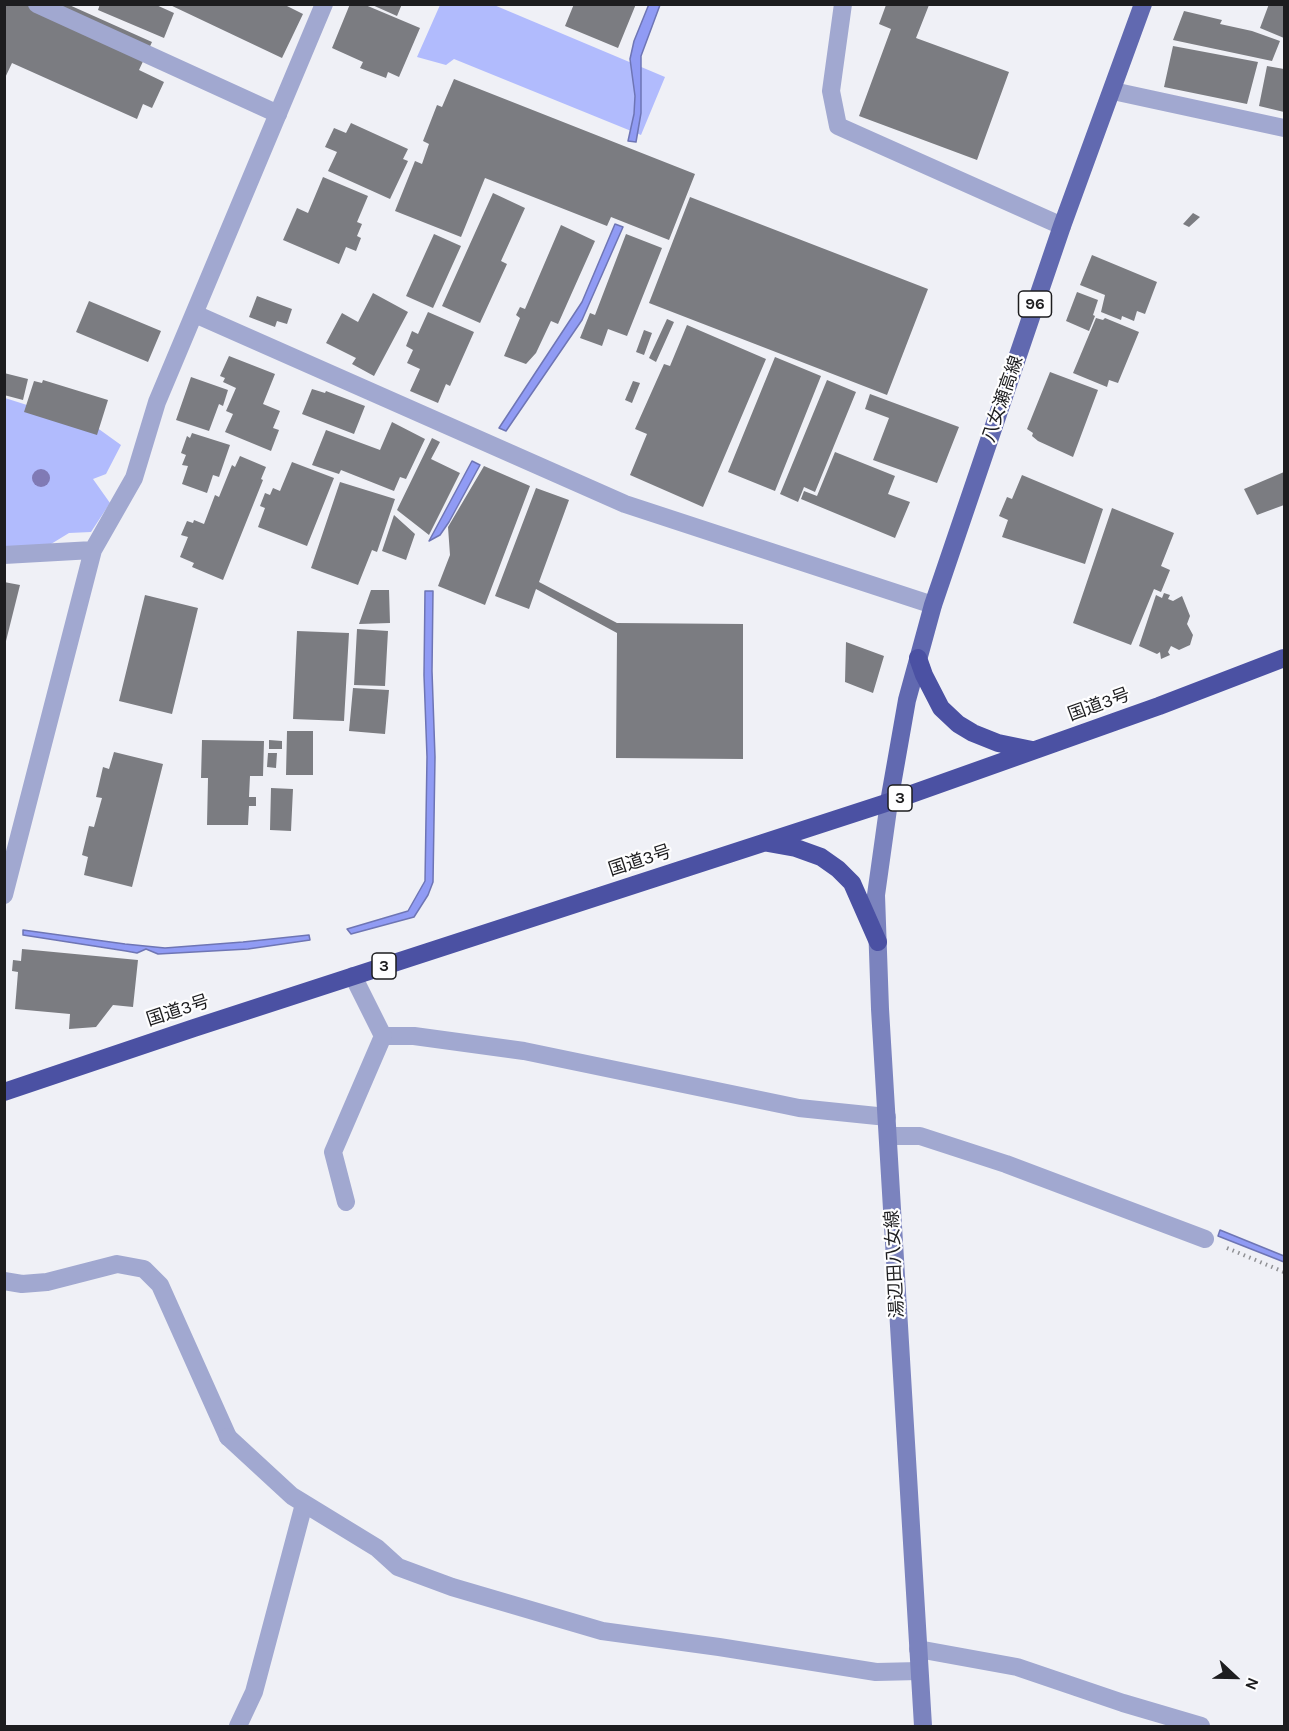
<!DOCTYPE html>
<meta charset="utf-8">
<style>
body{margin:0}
#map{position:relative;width:1289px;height:1731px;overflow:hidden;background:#eff0f6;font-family:Karla,sans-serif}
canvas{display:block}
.frame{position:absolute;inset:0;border:6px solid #1d1d1f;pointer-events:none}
.north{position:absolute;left:1205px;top:1647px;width:60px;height:60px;-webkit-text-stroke:4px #fefeff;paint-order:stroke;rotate:112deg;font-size:16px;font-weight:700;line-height:24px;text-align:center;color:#1d1d1f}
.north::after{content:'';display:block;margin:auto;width:21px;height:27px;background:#1d1d1f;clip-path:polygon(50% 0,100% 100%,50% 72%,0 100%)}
</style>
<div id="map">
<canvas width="1289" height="1731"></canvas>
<div class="frame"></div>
<div class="north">N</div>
</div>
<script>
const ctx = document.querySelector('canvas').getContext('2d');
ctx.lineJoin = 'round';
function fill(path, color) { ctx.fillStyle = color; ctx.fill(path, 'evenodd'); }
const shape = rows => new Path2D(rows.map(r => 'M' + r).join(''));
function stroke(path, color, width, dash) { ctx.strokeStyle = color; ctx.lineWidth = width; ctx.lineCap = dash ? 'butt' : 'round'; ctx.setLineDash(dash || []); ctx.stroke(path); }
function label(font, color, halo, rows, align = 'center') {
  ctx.font = font + ' Karla,"Noto Sans JP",sans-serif'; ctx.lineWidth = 4.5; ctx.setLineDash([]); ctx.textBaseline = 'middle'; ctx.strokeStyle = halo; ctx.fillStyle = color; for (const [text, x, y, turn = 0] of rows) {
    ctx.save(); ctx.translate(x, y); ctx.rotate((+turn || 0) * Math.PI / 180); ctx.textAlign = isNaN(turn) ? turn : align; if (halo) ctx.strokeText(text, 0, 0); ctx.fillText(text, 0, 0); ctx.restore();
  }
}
const green = shape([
 [440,5,494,5,665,77,641,135,454,59,446,65,417,57],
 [5,398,96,427,121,445,106,474,93,479,110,503,91,532,69,533,51,544,5,548]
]);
const water = shape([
 [649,4,660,5,641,56,641,113,636,142,628,141,634,114,635,96,630,59,634,41,649,4],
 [615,224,623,227,582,320,506,431,499,428,582,302,615,224],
 [472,461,480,465,449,522,440,535,429,541,472,461],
 [425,591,433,591,432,671,435,757,433,882,428,895,414,917,351,934,347,929,408,911,425,881,427,757,424,675,425,591],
 [23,930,125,944,165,948,243,942,309,935,310,940,248,949,158,954,146,949,137,953,126,951,23,935,23,930],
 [1220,1230,1284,1256,1284,1262,1218,1236,1220,1230]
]);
const building = shape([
 [4,4,67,4,152,42,139,70,164,82,152,108,143,104,137,119,12,63,4,80],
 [100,4,154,4,174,13,164,38,98,10],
 [168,4,283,4,303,14,282,58],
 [350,4,363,4,420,28,399,77,388,72,386,78,360,68,363,62,332,48],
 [370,4,402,4,397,16],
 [574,4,636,4,618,48,565,26],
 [1269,4,1284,4,1284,38,1260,28],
 [886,5,929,5,916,38,1009,72,977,160,859,116,891,29,879,24],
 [1184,11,1222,20,1220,24,1252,31,1280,41,1272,61,1173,40],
 [1173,46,1258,62,1247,104,1164,87],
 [1267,66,1284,69,1284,112,1259,106],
 [454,79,695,174,669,240,611,217,607,226,485,178,461,237,395,211,415,161,422,164,429,144,423,141,437,105,442,107],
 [351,123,408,149,403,159,408,161,390,199,328,171,337,152,325,147,334,128,346,133],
 [323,177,368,196,357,222,362,224,357,236,361,238,356,251,346,247,339,264,283,240,297,208,308,213],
 [493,193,525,208,501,261,507,264,480,323,442,306],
 [690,197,928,289,887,395,649,303],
 [1193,213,1200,217,1189,227,1183,224],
 [561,225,595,241,558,324,551,321,536,353,526,364,504,356,520,318,516,315,520,307,525,309],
 [434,234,461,246,433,308,406,296],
 [626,234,662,248,627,336,608,329,602,346,580,338,590,313,595,315],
 [1092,255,1157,282,1145,314,1137,311,1134,321,1122,316,1121,320,1101,312,1105,295,1080,285],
 [1077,292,1098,300,1093,315,1095,316,1089,331,1066,321],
 [373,293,408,312,374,376,352,364,356,358,326,343,342,313,358,322],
 [257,296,292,309,287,324,277,321,275,327,249,317],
 [89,301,161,331,148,362,76,332],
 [428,312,474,332,450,386,446,384,438,403,410,391,420,369,407,363,413,350,406,346,412,331,418,334],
 [1096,318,1103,320,1105,318,1139,332,1118,383,1109,380,1107,387,1073,373],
 [667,319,674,322,656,362,649,358],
 [687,325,766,359,703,507,630,475,647,434,635,429,664,364,670,366],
 [644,330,652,333,644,355,636,352],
 [229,356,275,374,263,404,280,411,273,428,279,430,271,451,225,432,233,414,226,411,236,388,223,382,225,378,220,376],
 [775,357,821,376,775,491,728,472],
 [1050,372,1098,390,1073,457,1038,441,1032,436,1033,433,1027,429],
 [4,373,28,379,23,400,4,395],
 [191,377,228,390,223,406,219,404,209,431,176,420],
 [43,380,108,400,97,435,24,412,34,381,42,383],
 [827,380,856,392,815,492,804,487,798,502,780,494],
 [633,381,640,383,632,403,625,400],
 [312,389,325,393,326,391,365,406,354,434,302,414],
 [870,394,959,427,937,483,873,460,889,418,865,409],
 [392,422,425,439,406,479,400,477,394,491,341,470,339,474,312,465,326,430,380,450],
 [192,433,230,445,219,477,213,475,207,493,182,484,188,466,182,465,186,455,181,453,187,436,190,438],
 [432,438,440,442,431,459,460,473,429,535,397,510],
 [835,452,895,476,888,494,910,502,895,538,801,499,804,491,817,496],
 [240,456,266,467,261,479,263,480,223,580,192,567,194,563,180,557,188,537,181,535,187,521,193,523,194,520,204,524,215,495,219,497,232,465,235,467],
 [292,462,334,478,307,546,258,527,265,508,260,506,265,493,270,495,273,488,280,491],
 [484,466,530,486,485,605,438,586,450,555,448,527],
 [1284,472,1284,505,1257,515,1244,489],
 [1022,475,1103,509,1085,564,1002,537,1008,520,999,516,1007,497,1012,499],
 [340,482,395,499,377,552,372,550,358,585,311,568],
 [536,488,569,500,539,582,617,623,743,624,743,759,616,758,617,633,536,589,529,609,495,596],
 [1112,508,1174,533,1161,566,1170,570,1161,592,1154,589,1131,645,1073,623],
 [394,515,415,534,406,560,382,551],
 [4,582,20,585,5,645,4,645],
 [371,590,389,590,390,623,359,624],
 [1164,593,1170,595,1168,599,1173,601,1182,596,1190,616,1187,624,1193,635,1190,645,1179,650,1171,646,1168,652,1170,655,1161,659,1160,652,1157,654,1139,646,1156,595,1162,598],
 [145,595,198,608,172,714,119,701],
 [357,629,388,631,385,686,354,685],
 [297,631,349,633,344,721,293,719],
 [846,642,884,656,873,693,845,682],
 [353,688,389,690,385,734,349,731],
 [287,731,313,731,313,775,286,775],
 [202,740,264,741,263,776,250,776,249,797,256,797,256,806,249,806,248,825,207,825,208,778,201,778],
 [269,740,282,741,282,749,269,749],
 [114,752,163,764,132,887,84,875,88,857,82,855,89,826,94,827,102,798,96,797,103,767,109,769],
 [268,753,277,753,276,768,267,767],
 [271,788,293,789,291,831,270,830],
 [22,949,138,960,133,1007,113,1005,96,1027,69,1029,70,1014,15,1009,18,972,12,971,13,960,21,961]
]);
const path = shape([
 [1227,1248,1284,1272]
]);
const lane = shape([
 [37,4,278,114],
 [383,1036,414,1036,524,1051,799,1108,887,1117],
 [888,1136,920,1136,1006,1164,1205,1239],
 [4,1281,22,1284,47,1282,117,1264,144,1269,160,1285,228,1437]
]);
const street = shape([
 [843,4,831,91,838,126,1062,226],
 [1113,91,1284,128],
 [195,314,625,504,933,605],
 [4,555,93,550],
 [4,895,93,550,134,478,157,402,324,4],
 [346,1202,333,1152,383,1036,353,976],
 [228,1437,292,1496,377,1548,398,1567,452,1587,602,1631,719,1647,876,1672,919,1671],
 [918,1649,1017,1667,1123,1703,1201,1726],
 [238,1726,254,1692,304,1504]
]);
const secondary = shape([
 [889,802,876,895,880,1009,923,1726]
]);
const primary = shape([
 [889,802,907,700,933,605,1062,226,1143,4]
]);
const highway = shape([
 [918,658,924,675,941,708,958,724,973,733,998,743,1032,750],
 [768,843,796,848,821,857,838,869,852,883,878,942],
 [4,1092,194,1028,889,802,1159,706,1284,658]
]);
const trees = [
 [41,478]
];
const shields = [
 [1035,304,33],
 [900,798,24],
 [384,966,24]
];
const shieldNames = [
 ["96",1035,304],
 ["3",900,798],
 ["3",384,966]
];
const streetNames = [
 ["八女瀬高線",1003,399,-71],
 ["国道3号",1099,705,-20],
 ["国道3号",640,861,-18],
 ["国道3号",178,1011,-18],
 ["湯辺田八女線",895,1264,-93]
];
fill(green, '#b1bbfd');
fill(water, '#909bf4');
stroke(water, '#6e75b4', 1.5);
fill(building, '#7b7c81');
stroke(path, '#909195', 4, [1.5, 4.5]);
stroke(lane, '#a1a8d0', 18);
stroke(street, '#a1a8d0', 18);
stroke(secondary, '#7b83be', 18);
stroke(primary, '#6169b0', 18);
stroke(highway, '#4b51a3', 18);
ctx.fillStyle = '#807ab5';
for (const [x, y] of trees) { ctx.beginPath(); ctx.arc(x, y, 9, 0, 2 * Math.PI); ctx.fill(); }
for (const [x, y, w] of shields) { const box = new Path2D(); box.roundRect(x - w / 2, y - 13, w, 26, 4.5); ctx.fillStyle = '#fefeff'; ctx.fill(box); stroke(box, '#1d1d1f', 1.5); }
label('bold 16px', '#1d1d1f', null, shieldNames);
label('18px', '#1d1d1f', '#fefeff', streetNames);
</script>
